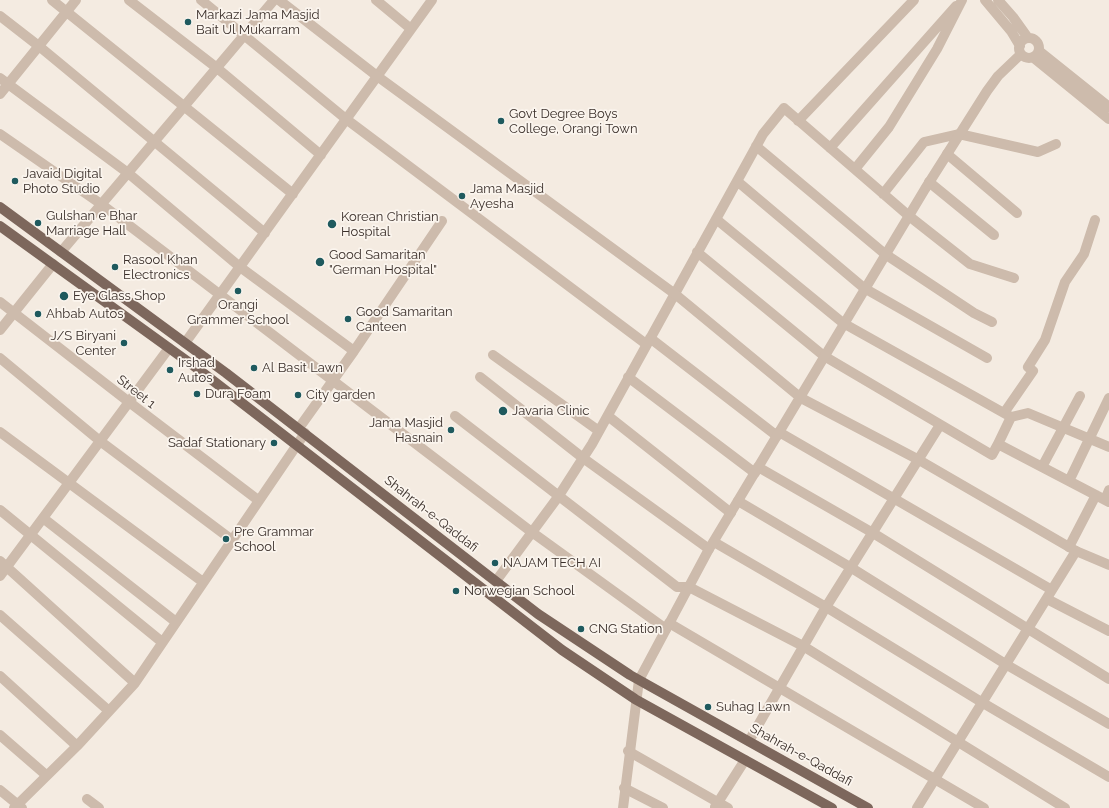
<!DOCTYPE html>
<style>
body{margin:0}
canvas{display:block;background:#f4ebe1}
</style>
<canvas width="1109" height="808"></canvas>
<script>
const ctx = document.querySelector('canvas').getContext('2d');
ctx.lineJoin = 'round';
const shape = rows => new Path2D(rows.map(r => 'M' + r).join(''));
function stroke(path, color, width, dash) { ctx.strokeStyle = color; ctx.lineWidth = width; ctx.lineCap = dash ? 'butt' : 'round'; ctx.setLineDash(dash || []); ctx.stroke(path); }
function label(font, color, halo, rows, align = 'center') {
  ctx.font = font + ' Raleway,sans-serif'; ctx.lineWidth = 3.5; ctx.setLineDash([]); ctx.textBaseline = 'middle'; ctx.strokeStyle = halo; ctx.fillStyle = color; for (const [text, x, y, turn = 0] of rows) {
    ctx.save(); ctx.translate(x, y); ctx.rotate((+turn || 0) * Math.PI / 180); ctx.textAlign = isNaN(turn) ? turn : align; if (halo) ctx.strokeText(text, 0, 0); ctx.fillText(text, 0, 0); ctx.restore();
  }
}
const minor = shape([
 [52,0,293,194],
 [129,0,217,68,321,155],
 [201,0,346,119,646,344],
 [376,0,411,29],
 [0,16,40,47,265,233],
 [0,78,128,173,240,267,354,351],
 [0,94,76,0],
 [798,121,914,0],
 [0,134,101,204,529,530,666,629],
 [756,146,885,254,974,313,992,322],
 [830,148,956,6],
 [947,154,1017,213],
 [855,169,889,127,937,49,962,0],
 [737,181,864,288,987,358],
 [929,182,994,235],
 [883,194,924,142,959,134,1038,152,1056,144],
 [716,219,843,323,1011,417,998,444],
 [61,252,274,0],
 [697,252,824,356,992,455,998,444,1109,502],
 [0,302,129,402,258,500],
 [0,330,53,264],
 [650,338,777,436],
 [185,343,432,0],
 [493,355,599,431],
 [0,358,100,441,232,540],
 [480,377,583,458,709,549],
 [628,377,755,473],
 [1004,413,1033,371,1028,367,1045,340,1065,282,1084,254,1095,220],
 [455,416,677,587,689,587,803,646,1065,808],
 [608,416,731,513],
 [1011,417,1028,413,1109,447],
 [299,428,354,351,442,221],
 [0,432,203,582],
 [779,432,1052,590],
 [758,467,873,533,1109,679],
 [1042,467,1080,396],
 [1069,481,1109,398],
 [1105,500,1109,490],
 [738,501,850,567,1007,665,1109,724],
 [0,510,162,642],
 [43,518,176,622],
 [714,542,826,607,983,703,1109,777],
 [1069,547,1096,495],
 [0,561,135,683],
 [0,576,169,348],
 [496,581,558,497,592,444,763,134,784,108,909,216,970,264,1014,278],
 [1047,599,1109,631],
 [0,615,109,711],
 [669,623,984,808],
 [0,676,77,746],
 [0,735,46,775],
 [749,741,826,607,940,425],
 [628,751,728,808],
 [624,788,663,808],
 [0,790,22,808],
 [87,799,99,808],
 [715,807,745,760],
 [14,808,77,746,135,683,305,433],
 [917,808,1076,551]
]);
const tertiary = shape([
 [279,0,377,76,675,294,801,398,919,460,1076,551,1109,565],
 [985,0,1011,31,1020,46],
 [998,0,1013,17,1028,38],
 '1019 48a10 10 0 1 1 20 0a10 10 0 1 1-20 0Z',
 [1039,51,1109,107],
 [1034,58,1109,119],
 [623,808,639,680,709,549,925,189,987,91,998,76,1021,54]
]);
const primary = shape([
 [0,207,226,373,538,614,630,675,868,808],
 [0,226,194,366,562,650,635,699,832,808]
]);
const markers = [
 [188,22,4,"#1f5a5e"],
 [501,121,4,"#1f5a5e"],
 [15,181,4,"#1f5a5e"],
 [462,196,4,"#1f5a5e"],
 [38,223,4,"#1f5a5e"],
 [332,224,5,"#1f5a5e"],
 [320,262,5,"#1f5a5e"],
 [115,267,4,"#1f5a5e"],
 [238,291,4,"#1f5a5e"],
 [64,296,5,"#1f5a5e"],
 [38,314,4,"#1f5a5e"],
 [348,319,4,"#1f5a5e"],
 [124,343,4,"#1f5a5e"],
 [254,368,4,"#1f5a5e"],
 [170,370,4,"#1f5a5e"],
 [197,394,4,"#1f5a5e"],
 [298,395,4,"#1f5a5e"],
 [503,411,5,"#1f5a5e"],
 [451,430,4,"#1f5a5e"],
 [274,443,4,"#1f5a5e"],
 [226,539,4,"#1f5a5e"],
 [495,563,4,"#1f5a5e"],
 [456,591,4,"#1f5a5e"],
 [581,629,4,"#1f5a5e"],
 [708,707,4,"#1f5a5e"]
];
const poiNames = [
 ["Markazi Jama Masjid",196,15],
 ["Bait Ul Mukarram",196,30],
 ["Govt Degree Boys",509,114],
 ["College, Orangi Town",509,129],
 ["Javaid Digital",23,174],
 ["Photo Studio",23,189],
 ["Jama Masjid",470,189],
 ["Ayesha",470,204],
 ["Gulshan e Bhar",46,216],
 ["Marriage Hall",46,231],
 ["Korean Christian",341,217],
 ["Hospital",341,232],
 ["Good Samaritan",329,255],
 ["\"German Hospital\"",329,270],
 ["Rasool Khan",123,260],
 ["Electronics",123,275],
 ["Eye Glass Shop",73,296],
 ["Orangi",238,305,"center"],
 ["Grammer School",238,320,"center"],
 ["Good Samaritan",356,312],
 ["Canteen",356,327],
 ["Ahbab Autos",46,314],
 ["J/S Biryani",116,336,"right"],
 ["Center",116,351,"right"],
 ["Irshad",178,363],
 ["Autos",178,378],
 ["Al Basit Lawn",262,368],
 ["Dura Foam",205,394],
 ["City garden",306,395],
 ["Javaria Clinic",512,411],
 ["Jama Masjid",443,423,"right"],
 ["Hasnain",443,438,"right"],
 ["Sadaf Stationary",266,443,"right"],
 ["Pre Grammar",234,532],
 ["School",234,547],
 ["NAJAM TECH AI",503,563],
 ["Norwegian School",464,591],
 ["CNG Station",589,629],
 ["Suhag Lawn",716,707]
];
const streetNames = [
 ["Street 1",136,392,38],
 ["Shahrah-e-Qaddafi",431,514,38],
 ["Shahrah-e-Qaddafi",801,755,29]
];
stroke(minor, '#cdbbac', 10);
stroke(tertiary, '#cdbbac', 10);
stroke(primary, '#7d675c', 10);
for (const [x, y, r, color] of markers) { const dot = new Path2D(); dot.arc(x, y, r, 0, 2 * Math.PI); ctx.fillStyle = color; ctx.fill(dot); stroke(dot, '#fbf5ee', 1.5); }
label('13px', '#3b302b', '#fbf5ee', poiNames, 'left');
label('13px', '#3b302b', '#fbf5ee', streetNames);
</script>
